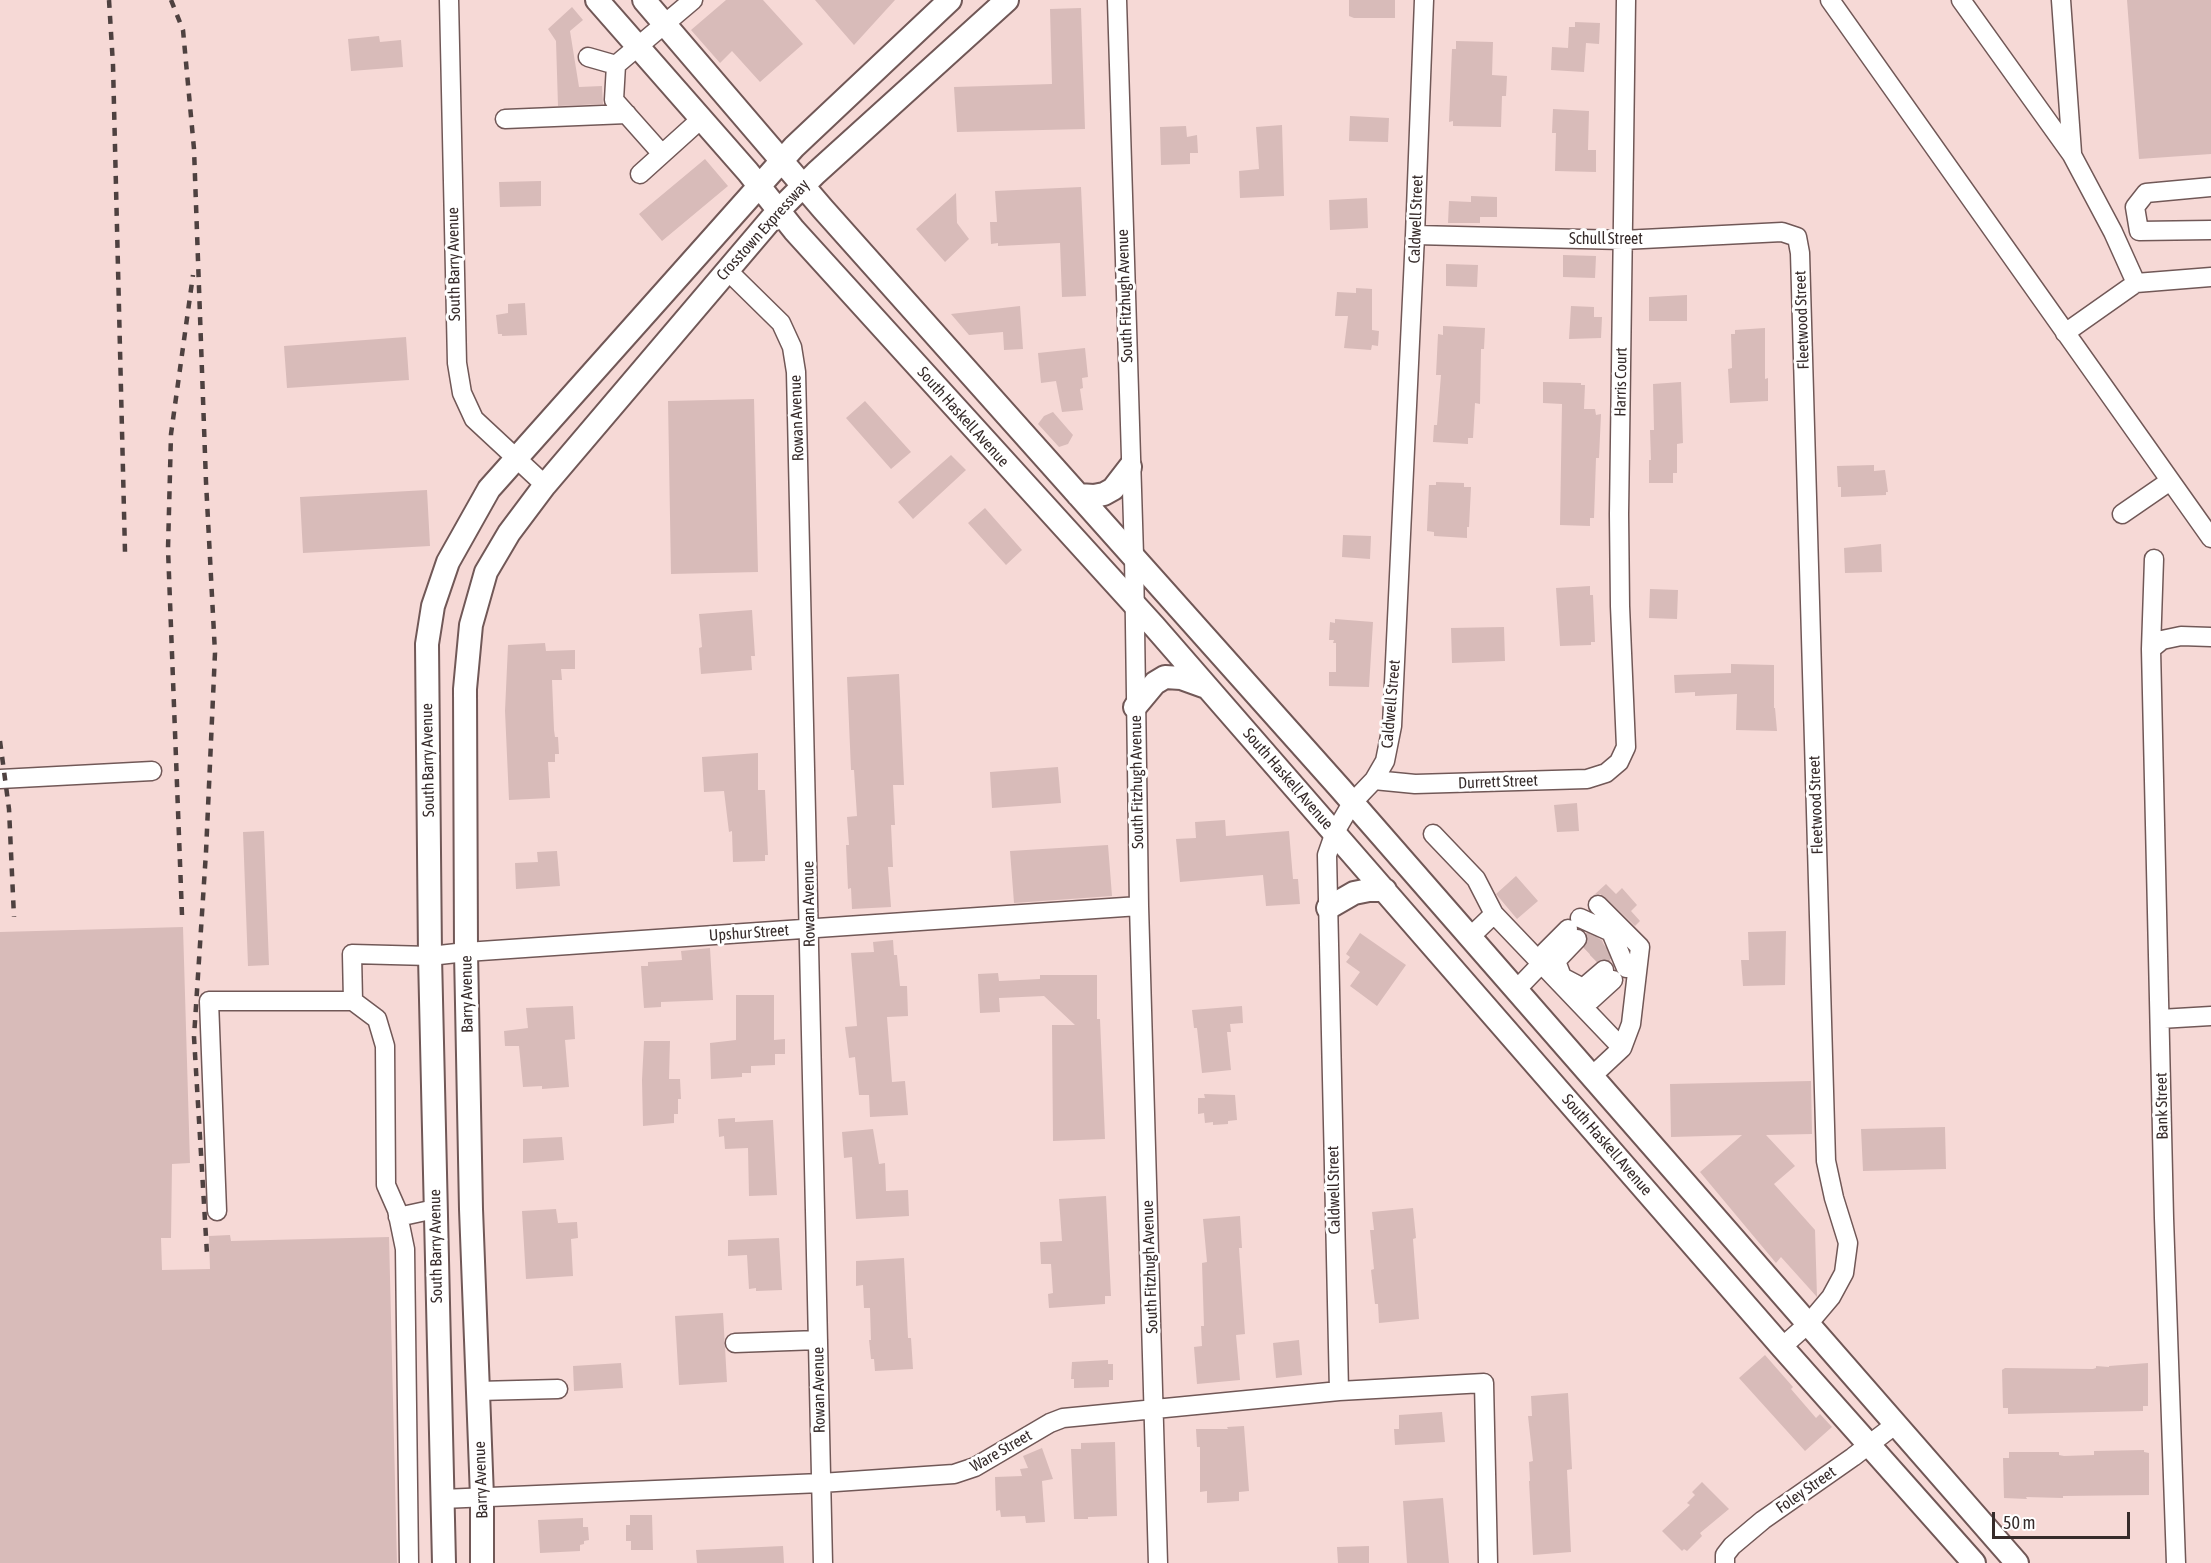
<!DOCTYPE html>
<style>
body{margin:0}
#map{position:relative;width:2211px;height:1563px;overflow:hidden;background:#f6d9d6;font-family:"Asap Condensed",sans-serif}
canvas{display:block}
.scale{position:absolute;left:1992px;top:1512px;width:138px;height:27px;box-sizing:border-box;border:3px solid #362b2a;border-top:0;padding-left:8px;font-size:18px;line-height:21px;white-space:nowrap;color:#362b2a;-webkit-text-stroke:4px #fff;paint-order:stroke}
</style>
<div id="map">
<canvas width="2211" height="1563"></canvas>
<div class="scale">50 m</div>
</div>
<script>
const ctx = document.querySelector('canvas').getContext('2d');
ctx.lineJoin = 'round';
function fill(path, color) { ctx.fillStyle = color; ctx.fill(path, 'evenodd'); }
const shape = rows => new Path2D(rows.map(r => 'M' + r).join(''));
function stroke(path, color, width, dash) { ctx.strokeStyle = color; ctx.lineWidth = width; ctx.lineCap = dash ? 'butt' : 'round'; ctx.setLineDash(dash || []); ctx.stroke(path); }
function label(font, color, halo, rows, align = 'center') {
  ctx.font = font + ' "Asap Condensed",sans-serif'; ctx.lineWidth = 6; ctx.setLineDash([]); ctx.textBaseline = 'middle'; ctx.strokeStyle = halo; ctx.fillStyle = color; for (const [text, x, y, turn = 0] of rows) {
    ctx.save(); ctx.translate(x, y); ctx.rotate((+turn || 0) * Math.PI / 180); ctx.textAlign = isNaN(turn) ? turn : align; if (halo) ctx.strokeText(text, 0, 0); ctx.fillText(text, 0, 0); ctx.restore();
  }
}
const building = shape([
 [726,0,763,0,803,44,760,82,732,51,720,63,691,30],
 [815,0,895,0,854,45],
 [1349,0,1395,0,1395,18,1354,18,1349,16],
 [2127,0,2211,0,2211,154,2139,159],
 [572,7,583,20,570,31,579,87,602,86,603,104,558,106,556,41,548,29],
 [1081,8,1085,129,957,132,954,87,1052,84,1050,9],
 [1575,22,1600,23,1599,44,1586,43,1584,72,1551,70,1552,47,1568,48,1569,27,1575,27],
 [379,36,380,42,401,40,403,67,351,71,348,39],
 [1456,41,1493,42,1492,75,1507,76,1506,96,1502,96,1501,127,1453,126,1453,121,1449,122,1452,49,1456,49],
 [1553,109,1589,111,1588,150,1596,150,1596,172,1555,171,1556,133,1552,133],
 [1350,116,1389,118,1388,142,1349,141],
 [1282,125,1284,196,1240,198,1239,171,1259,169,1256,127],
 [1186,126,1187,137,1197,135,1198,153,1190,153,1190,164,1161,165,1160,127],
 [705,159,728,186,662,241,639,214],
 [541,181,541,206,500,207,499,182],
 [1081,187,1086,296,1062,297,1060,243,998,246,998,243,991,244,990,222,997,222,995,191],
 [956,193,957,223,969,239,945,262,916,229],
 [1471,196,1497,197,1497,217,1480,217,1480,223,1448,223,1449,201,1471,202],
 [1367,198,1368,228,1330,230,1329,200],
 [1563,255,1596,256,1595,278,1563,277],
 [1446,264,1478,265,1477,287,1446,286],
 [1356,288,1372,289,1372,330,1379,331,1378,346,1372,345,1371,350,1344,348,1348,316,1335,316,1337,292,1356,293],
 [1687,295,1687,321,1649,321,1649,297],
 [525,303,527,335,502,336,502,334,498,334,496,315,508,313,508,304],
 [1020,306,1023,349,1004,350,1003,332,969,335,951,314],
 [1571,306,1594,307,1594,317,1602,317,1601,338,1569,339],
 [1443,326,1485,328,1484,349,1481,349,1480,404,1475,403,1473,438,1468,438,1468,444,1433,442,1434,425,1437,425,1441,375,1436,375,1438,334,1443,335],
 [1765,328,1765,379,1768,378,1768,401,1730,403,1728,369,1732,368,1731,334,1735,334,1735,330],
 [406,337,409,380,287,388,284,346],
 [1085,348,1088,377,1082,378,1083,388,1080,389,1083,410,1062,412,1056,381,1041,383,1038,353],
 [1543,382,1581,383,1581,385,1585,385,1584,409,1595,409,1596,415,1601,414,1599,458,1596,458,1594,518,1590,518,1590,526,1560,525,1562,404,1543,403],
 [1681,382,1683,443,1677,444,1677,473,1673,473,1673,483,1649,483,1649,460,1651,460,1650,430,1654,430,1653,384],
 [754,399,758,572,671,574,668,401],
 [865,401,911,452,891,469,846,418],
 [1053,412,1073,435,1068,444,1059,447,1038,424,1044,416],
 [951,455,966,470,913,519,898,502],
 [1874,465,1874,471,1885,470,1888,492,1886,492,1886,495,1841,497,1841,487,1838,487,1837,466],
 [1436,482,1464,483,1464,487,1471,487,1469,527,1467,527,1467,538,1434,536,1434,532,1427,531,1429,485,1436,485],
 [427,490,430,546,303,553,300,497],
 [985,508,1022,550,1006,565,968,523],
 [1343,535,1371,536,1370,559,1342,557],
 [1881,544,1882,572,1845,573,1844,548],
 [1590,586,1590,595,1593,595,1595,642,1591,642,1591,645,1560,646,1556,588],
 [1650,589,1678,590,1677,619,1649,618],
 [752,610,755,656,751,656,752,670,701,674,699,648,702,647,699,614],
 [1335,619,1373,622,1369,687,1329,686,1329,672,1336,672,1336,643,1333,643,1334,640,1329,640,1330,622,1335,623],
 [1504,627,1505,661,1452,663,1451,628],
 [545,643,546,651,575,650,575,669,561,669,562,680,552,680,554,730,555,737,558,737,559,754,555,754,555,762,548,762,550,798,509,800,505,711,508,645],
 [1731,664,1774,665,1774,708,1775,708,1777,731,1736,730,1737,694,1695,696,1695,692,1675,693,1674,675,1731,673],
 [899,674,904,785,893,785,895,825,891,825,893,867,888,867,891,907,852,909,851,888,848,889,846,845,849,845,847,817,857,816,854,770,851,770,847,677],
 [758,753,758,790,765,790,768,855,765,855,765,861,733,862,732,831,729,832,724,791,704,792,702,757],
 [1058,767,1061,803,992,808,990,772],
 [1577,803,1579,831,1557,832,1554,805],
 [1225,820,1226,836,1289,831,1293,879,1298,879,1300,904,1266,906,1263,875,1180,882,1176,839,1196,838,1195,822],
 [264,831,269,965,248,966,243,832],
 [1108,845,1112,896,1014,903,1010,851],
 [557,851,560,886,516,889,515,863,538,862,537,852],
 [1516,876,1538,901,1517,919,1496,894],
 [1606,884,1616,894,1622,888,1637,905,1631,911,1640,921,1635,926,1605,897,1600,894,1594,895],
 [183,927,190,1163,172,1164,171,1238,161,1238,162,1270,210,1269,209,1236,230,1235,231,1241,389,1237,397,1563,0,1563,0,932],
 [1786,931,1785,985,1743,986,1741,960,1749,960,1748,932],
 [1360,933,1406,965,1377,1006,1350,986,1360,972,1346,962,1350,957,1346,954],
 [1586,933,1602,940,1611,962,1603,959,1597,962,1584,948,1588,941],
 [893,940,894,955,897,955,900,986,907,986,908,1016,887,1017,892,1082,905,1081,908,1115,870,1117,869,1095,859,1095,855,1057,849,1058,845,1027,857,1026,851,953,874,952,873,942],
 [710,948,713,1000,661,1002,661,1007,644,1008,641,966,648,966,648,962,682,960,681,951],
 [998,973,999,981,1040,979,1040,975,1097,975,1097,1019,1100,1019,1105,1139,1053,1141,1052,1025,1075,1025,1044,996,999,998,1000,1012,980,1013,978,974],
 [736,995,774,995,774,1040,785,1039,785,1054,775,1054,775,1065,751,1066,751,1073,742,1073,742,1077,711,1079,710,1043,736,1040],
 [573,1006,575,1039,565,1040,569,1087,542,1089,542,1086,523,1087,519,1046,505,1046,504,1031,528,1028,526,1008],
 [1242,1006,1243,1023,1230,1024,1231,1032,1227,1032,1231,1070,1202,1073,1197,1028,1194,1028,1192,1010],
 [644,1041,670,1041,669,1079,680,1079,681,1099,678,1099,678,1114,674,1114,674,1123,643,1126,642,1080],
 [1811,1081,1812,1134,1766,1135,1795,1166,1774,1184,1815,1230,1817,1297,1781,1257,1776,1263,1700,1172,1742,1135,1671,1137,1670,1084],
 [1204,1094,1235,1095,1237,1120,1228,1121,1228,1124,1213,1125,1213,1122,1205,1123,1204,1113,1198,1114,1198,1098,1205,1098],
 [735,1118,735,1122,773,1120,777,1195,749,1196,748,1148,725,1149,724,1136,719,1137,718,1119],
 [1945,1127,1946,1169,1863,1171,1861,1129],
 [873,1129,879,1164,885,1163,886,1191,908,1190,909,1216,856,1219,852,1157,844,1158,842,1132],
 [562,1137,564,1160,523,1163,523,1139],
 [1106,1196,1111,1296,1105,1296,1105,1304,1049,1308,1048,1294,1053,1293,1051,1264,1041,1264,1040,1242,1062,1241,1059,1199],
 [1413,1208,1416,1238,1413,1239,1419,1319,1379,1323,1378,1304,1375,1304,1371,1270,1374,1269,1370,1230,1374,1230,1372,1212],
 [556,1209,558,1223,577,1222,578,1238,571,1239,573,1276,526,1279,522,1211],
 [1240,1216,1242,1248,1239,1248,1245,1334,1236,1335,1240,1380,1197,1384,1194,1347,1202,1346,1201,1326,1204,1326,1202,1263,1207,1262,1203,1219],
 [779,1238,782,1290,756,1291,756,1288,749,1289,747,1255,728,1256,728,1240],
 [904,1258,908,1338,911,1338,913,1369,875,1371,874,1359,871,1359,869,1340,871,1340,870,1308,864,1308,863,1285,856,1286,856,1261],
 [723,1313,727,1382,679,1385,675,1316],
 [1299,1340,1302,1375,1276,1378,1273,1343],
 [1765,1355,1793,1387,1791,1389,1816,1418,1820,1414,1832,1427,1805,1451,1739,1378],
 [1108,1360,1108,1364,1113,1364,1113,1380,1109,1380,1109,1387,1074,1388,1074,1379,1071,1379,1072,1362],
 [621,1363,623,1388,574,1391,573,1366],
 [2148,1363,2148,1406,2143,1406,2143,1411,2008,1414,2008,1408,2003,1408,2002,1370,2005,1368,2093,1369,2096,1368,2096,1366,2109,1367,2109,1366],
 [1568,1393,1572,1469,1567,1470,1571,1552,1533,1555,1529,1481,1530,1481,1529,1462,1533,1461,1528,1416,1532,1416,1531,1396],
 [1442,1412,1445,1442,1395,1445,1394,1429,1399,1429,1399,1415],
 [1244,1426,1249,1491,1239,1492,1239,1501,1207,1503,1207,1491,1200,1492,1200,1447,1197,1447,1196,1429,1228,1429,1227,1427],
 [1115,1442,1117,1516,1088,1517,1088,1519,1074,1519,1071,1449,1081,1449,1081,1443],
 [1042,1448,1053,1479,1042,1481,1045,1522,1026,1523,1025,1516,1001,1517,1000,1510,996,1511,995,1477,1022,1476,1020,1469,1028,1468,1023,1456],
 [2144,1450,2144,1452,2149,1453,2149,1495,2063,1496,2063,1498,2026,1497,2027,1499,2004,1498,2003,1458,2009,1458,2009,1452,2059,1452,2059,1455,2064,1456,2094,1455,2094,1451],
 [1702,1482,1729,1509,1700,1533,1702,1536,1687,1551,1684,1549,1682,1551,1662,1531,1690,1505,1687,1503,1695,1495,1692,1492],
 [1443,1498,1449,1563,1407,1563,1403,1501],
 [630,1515,652,1515,653,1550,631,1550,631,1541,626,1541,626,1525,630,1525],
 [583,1518,583,1527,588,1527,589,1540,584,1541,584,1544,580,1545,580,1551,540,1553,538,1520],
 [783,1546,784,1563,697,1563,696,1550],
 [1369,1546,1369,1563,1338,1563,1337,1547]
]);
const minorTunnel = shape([
 [1584,948,1596,936],
 [1596,961,1608,949]
]);
const minor = shape([
 [449,0,457,363,462,393,474,419,545,485],
 [1117,0,1134,555,1139,906,1158,1563],
 [1830,0,2211,538],
 [1961,0,2072,155,2113,232,2136,283],
 [2061,0,2072,153],
 [588,57,616,65,614,100,662,154],
 [616,65,693,0],
 [505,119,627,114],
 [640,174,701,119],
 [2211,187,2146,193,2135,207,2139,231,2211,230],
 [1415,235,1623,240,1782,232,1797,237,1800,253,1826,1161,1834,1198,1848,1243,1844,1273,1831,1297,1809,1323,1782,1347],
 [727,270,781,323,792,347,796,372,823,1563],
 [2065,333,2136,283,2211,277],
 [2122,514,2170,481],
 [2154,559,2151,649,2164,1218,2176,1563],
 [2151,649,2162,640,2181,636,2211,637],
 [0,779,152,771],
 [1374,780,1415,784,1587,779,1606,773,1619,762,1626,747,1620,606,1619,514,1626,0],
 [1433,834,1476,879,1494,914],
 [1598,905,1640,947,1631,1024,1622,1048],
 [1580,918,1611,932,1626,968],
 [1568,929,1545,952,1562,977,1591,1000,1613,980],
 [1470,937,1494,914,1622,1048,1592,1076],
 [1577,939,1556,961,1562,977,1583,988,1604,970],
 [1516,990,1542,963],
 [353,1001,377,1019,385,1046,386,1185,397,1210,405,1249,409,1563],
 [2160,1019,2211,1016],
 [217,1211,209,1001,353,1001,352,954,430,956,466,952,1139,906],
 [398,1217,435,1209],
 [735,1343,818,1340],
 [478,1391,558,1389],
 [1339,1391,1327,855,1335,832,1352,803,1374,780,1385,761,1392,726,1415,235,1424,0],
 [442,1499,821,1483,954,1474,975,1467,1050,1423,1063,1418,1339,1391,1484,1383,1488,1563],
 [1725,1563,1725,1555,1732,1546,1763,1520,1853,1457,1896,1424]
]);
const major = shape([
 [597,0,748,172,794,230,1154,626,1782,1347,1974,1563],
 [644,0,823,209,1339,787,2017,1563],
 [1078,495,1094,496,1104,494,1113,489,1130,467],
 [1135,707,1155,683,1165,677,1181,678,1206,687],
 [1328,908,1354,893,1369,890,1385,890],
 [444,1563,430,956,427,644,433,606,448,562,489,489,794,147,950,0],
 [482,1563,482,1497,471,1209,466,952,465,689,471,625,486,572,509,533,545,485,778,211,816,173,1007,0]
]);
const rail = shape([
 [109,0,113,65,125,552],
 [171,0,183,30,194,149,206,482,215,653,206,852,194,1037,207,1254],
 [0,741,9,809,14,917],
 [182,915,168,549,171,434,193,275]
]);
const streetNames = [
 ["Caldwell Street",1416,219,-88],
 ["Crosstown Expressway",763,230,-48],
 ["Schull Street",1606,239],
 ["South Barry Avenue",454,264,-91],
 ["South Fitzhugh Avenue",1125,296,-92],
 ["Fleetwood Street",1802,320,-92],
 ["Harris Court",1621,382,-89],
 ["South Haskell Avenue",963,417,48],
 ["Rowan Avenue",797,418,-92],
 ["Caldwell Street",1391,704,-85],
 ["South Barry Avenue",428,760,-91],
 ["South Haskell Avenue",1288,779,49],
 ["South Fitzhugh Avenue",1137,782,-91],
 ["Durrett Street",1498,782,-2],
 ["Fleetwood Street",1816,805,-92],
 ["Rowan Avenue",809,904,-91],
 ["Upshur Street",749,933,-4],
 ["Barry Avenue",467,994,-91],
 ["Bank Street",2162,1106,-91],
 ["South Haskell Avenue",1607,1145,49],
 ["Caldwell Street",1334,1190,-91],
 ["South Barry Avenue",436,1246,-91],
 ["South Fitzhugh Avenue",1150,1267,-92],
 ["Rowan Avenue",819,1390,-91],
 ["Ware Street",1001,1451,-30],
 ["Barry Avenue",481,1480,-92],
 ["Foley Street",1806,1490,-35]
];
fill(building, '#d8bbb9');
stroke(minorTunnel, '#d0b6b4', 18, [18, 9]);
stroke(minor, '#715857', 21);
stroke(major, '#715857', 26);
stroke(minor, '#fff', 18);
stroke(major, '#fff', 22);
stroke(rail, '#4e4140', 4.5, [8, 8]);
label('16px', '#362b2a', '#fff', streetNames);
</script>
